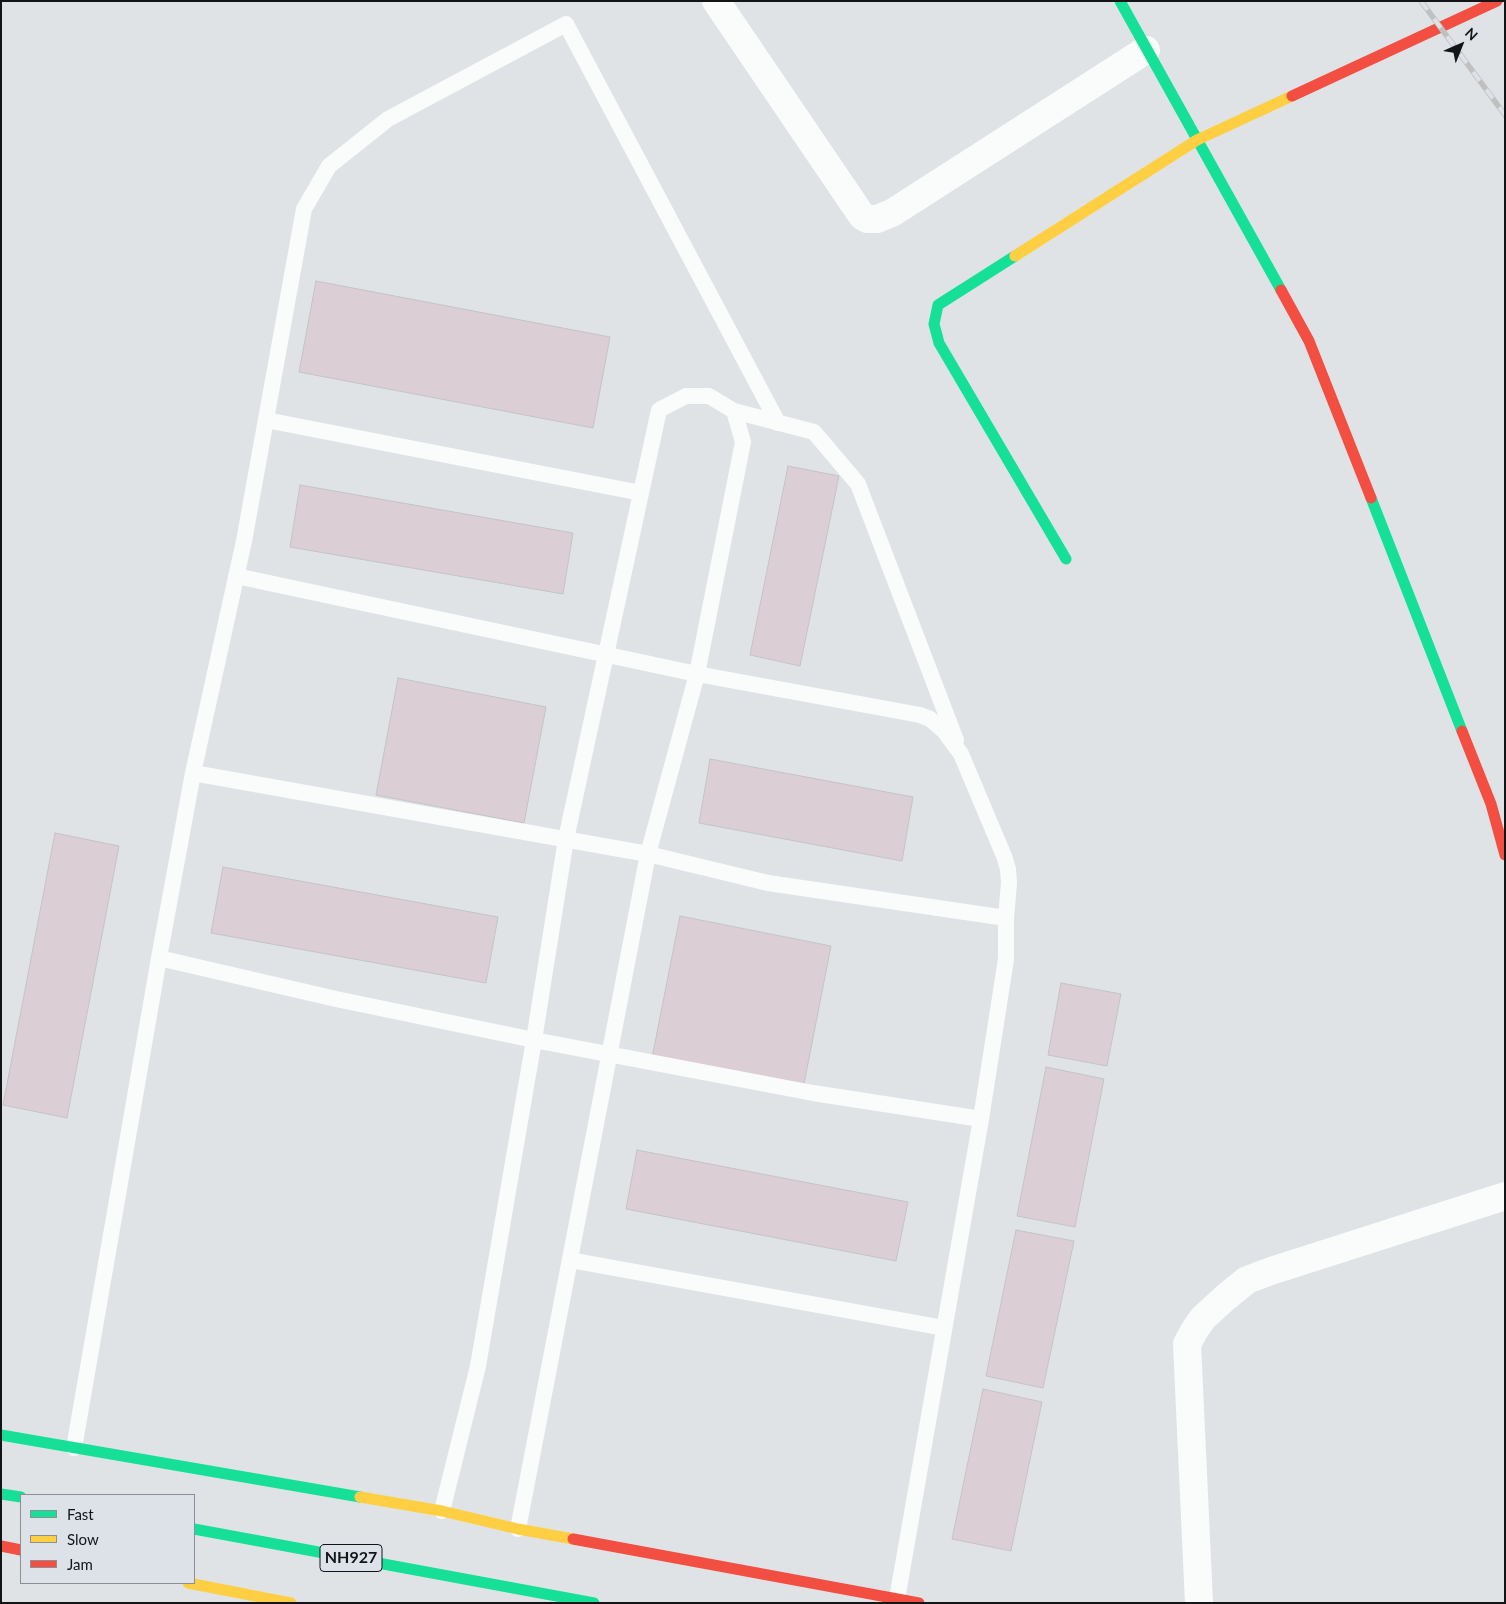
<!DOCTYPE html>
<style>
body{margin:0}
#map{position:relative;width:1506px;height:1604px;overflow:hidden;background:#e0e3e6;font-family:Lato,sans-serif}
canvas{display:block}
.frame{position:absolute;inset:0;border:2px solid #121416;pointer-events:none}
.legend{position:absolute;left:20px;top:1494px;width:175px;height:90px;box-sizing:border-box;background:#dde2e9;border:1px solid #8c9095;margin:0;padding:6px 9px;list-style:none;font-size:15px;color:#121416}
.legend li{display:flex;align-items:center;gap:10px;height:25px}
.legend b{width:25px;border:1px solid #8c9095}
.north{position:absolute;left:1436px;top:20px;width:50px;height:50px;-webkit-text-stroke:4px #dde2e9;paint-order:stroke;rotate:44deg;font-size:14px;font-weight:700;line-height:20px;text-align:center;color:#121416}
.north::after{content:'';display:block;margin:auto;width:18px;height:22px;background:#121416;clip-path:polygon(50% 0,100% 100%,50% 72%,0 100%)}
</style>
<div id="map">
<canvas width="1506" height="1604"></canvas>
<div class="frame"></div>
<ul class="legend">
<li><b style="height:6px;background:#16e098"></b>Fast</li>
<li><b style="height:6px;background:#ffcf43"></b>Slow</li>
<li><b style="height:6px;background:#f24e42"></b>Jam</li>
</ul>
<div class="north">N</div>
</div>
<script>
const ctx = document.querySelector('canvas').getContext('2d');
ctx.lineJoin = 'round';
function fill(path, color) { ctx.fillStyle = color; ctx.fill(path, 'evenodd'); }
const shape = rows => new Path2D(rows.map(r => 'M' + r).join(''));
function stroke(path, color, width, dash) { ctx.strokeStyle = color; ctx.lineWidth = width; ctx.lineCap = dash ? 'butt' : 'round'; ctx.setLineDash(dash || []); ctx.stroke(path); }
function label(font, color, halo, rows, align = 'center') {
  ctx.font = font + ' Lato,sans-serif'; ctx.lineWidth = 4; ctx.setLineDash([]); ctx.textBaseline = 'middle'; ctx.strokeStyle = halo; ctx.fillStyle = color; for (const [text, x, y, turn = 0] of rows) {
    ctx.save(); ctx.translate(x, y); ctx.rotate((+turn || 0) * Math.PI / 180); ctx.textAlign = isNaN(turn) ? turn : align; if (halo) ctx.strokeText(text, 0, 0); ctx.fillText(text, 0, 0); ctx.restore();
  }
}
const building = shape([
 [316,281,610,337,593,428,299,372,316,281],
 [788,466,839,476,800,666,750,655,788,466],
 [300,485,573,533,563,594,290,547,300,485],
 [398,678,546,707,524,823,376,795,398,678],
 [710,759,913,797,902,861,699,823,710,759],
 [55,833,119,846,67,1118,3,1105,55,833],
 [223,867,498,917,486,983,211,933,223,867],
 [680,916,831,946,803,1089,652,1058,680,916],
 [1061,983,1121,994,1107,1066,1048,1055,1061,983],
 [1046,1067,1104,1079,1075,1227,1017,1216,1046,1067],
 [637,1150,908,1202,896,1261,626,1209,637,1150],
 [1016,1230,1074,1241,1043,1388,986,1376,1016,1230],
 [983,1389,1042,1402,1011,1551,952,1539,983,1389]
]);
const lane = shape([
 [734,411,814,432,858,484,956,740],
 [266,420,641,493],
 [236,576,697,674,920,715,930,719,944,731,961,754,1004,856,1008,869,1009,883,1006,918,1006,959,981,1119,897,1599],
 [193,773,648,854,768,883,1006,918],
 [159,958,336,999,534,1040,813,1093,981,1119],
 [570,1260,944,1328],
 [74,1448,159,958,193,773,244,541,304,209,329,166,388,119,566,24,778,423],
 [442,1511,478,1366,534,1040,566,839,659,410,686,396,709,396,734,411,743,442,697,674,648,854,518,1529]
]);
const street = shape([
 [716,1,862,216,867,219,877,219,892,213,1146,50],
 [1199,1603,1187,1344,1194,1331,1203,1318,1226,1297,1247,1280,1271,1271,1505,1196]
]);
const fast = shape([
 [1120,1,1281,290],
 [1015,256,938,305,934,324,939,343,1066,559],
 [1371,498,1462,731],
 [1,1435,360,1497],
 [1,1494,21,1497],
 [194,1529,594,1603]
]);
const slow = shape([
 [1015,256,1197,140,1292,96],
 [360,1497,442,1511,518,1529,573,1539],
 [188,1583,291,1603]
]);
const jam = shape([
 [1292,96,1497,1],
 [1281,290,1309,341,1371,498],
 [1462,731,1491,804,1505,855],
 [573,1539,919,1603],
 [1,1546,21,1550]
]);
const rail = shape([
 [1421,1,1505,115]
]);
const shields = [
 [351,1558,62]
];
const shieldNames = [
 ["NH927",351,1558]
];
fill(building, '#dbced5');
stroke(building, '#c3c3c5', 1);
stroke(lane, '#fafbfb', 16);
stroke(street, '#fafbfb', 28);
stroke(fast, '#16e098', 11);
stroke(slow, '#ffcf43', 11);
stroke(jam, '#f24e42', 11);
stroke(rail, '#c0c0c1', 5.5);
stroke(rail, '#dde2e9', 4, [11]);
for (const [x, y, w] of shields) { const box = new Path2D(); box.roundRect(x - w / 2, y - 13.5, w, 27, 4); ctx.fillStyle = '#dde2e9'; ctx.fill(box); stroke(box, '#121416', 1); }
label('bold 16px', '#121416', null, shieldNames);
</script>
